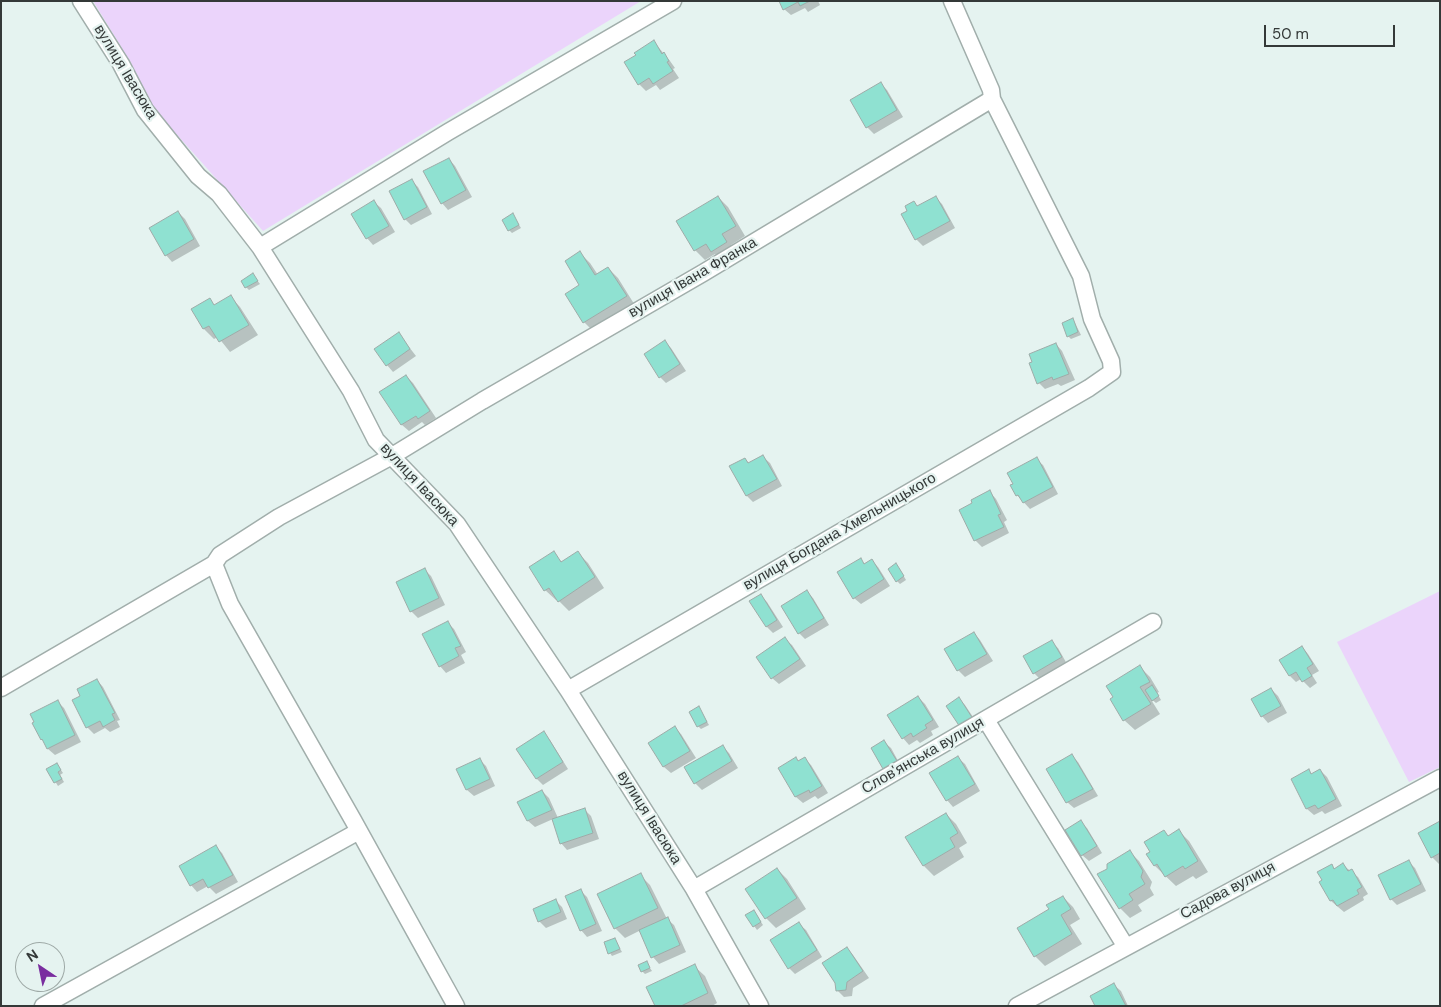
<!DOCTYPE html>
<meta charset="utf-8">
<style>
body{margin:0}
#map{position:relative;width:1441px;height:1007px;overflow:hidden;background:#e5f3f0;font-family:"DM Sans",sans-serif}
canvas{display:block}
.frame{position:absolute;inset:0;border:2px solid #343938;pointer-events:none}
.north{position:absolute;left:15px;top:942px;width:50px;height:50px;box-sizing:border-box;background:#e5f3f0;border:1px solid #9ea9a6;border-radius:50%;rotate:326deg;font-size:14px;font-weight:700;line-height:20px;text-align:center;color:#343938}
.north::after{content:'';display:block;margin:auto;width:18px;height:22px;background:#792d9f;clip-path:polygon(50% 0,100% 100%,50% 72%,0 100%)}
.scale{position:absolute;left:1264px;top:25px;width:131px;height:22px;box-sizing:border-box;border:2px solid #343938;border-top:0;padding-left:6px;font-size:15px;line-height:18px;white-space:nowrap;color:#343938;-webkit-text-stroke:4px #e5f3f0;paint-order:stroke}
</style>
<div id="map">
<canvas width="1441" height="1007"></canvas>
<div class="frame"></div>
<div class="north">N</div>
<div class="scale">50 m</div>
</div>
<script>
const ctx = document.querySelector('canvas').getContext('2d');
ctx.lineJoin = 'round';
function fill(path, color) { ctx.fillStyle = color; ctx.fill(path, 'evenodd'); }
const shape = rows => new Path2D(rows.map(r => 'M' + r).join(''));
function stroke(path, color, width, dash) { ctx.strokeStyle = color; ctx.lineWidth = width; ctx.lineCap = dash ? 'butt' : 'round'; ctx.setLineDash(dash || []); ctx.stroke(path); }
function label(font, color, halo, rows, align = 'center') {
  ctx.font = font + ' "DM Sans",sans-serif'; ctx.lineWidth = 4.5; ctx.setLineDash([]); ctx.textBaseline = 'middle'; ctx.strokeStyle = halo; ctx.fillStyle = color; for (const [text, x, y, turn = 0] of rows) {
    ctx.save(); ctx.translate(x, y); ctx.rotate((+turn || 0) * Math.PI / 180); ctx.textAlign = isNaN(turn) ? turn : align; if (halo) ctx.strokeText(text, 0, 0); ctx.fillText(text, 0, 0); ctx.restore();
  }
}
const green = shape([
 [93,1,641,1,263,231,153,108,131,63],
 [1440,591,1440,767,1409,782,1337,642]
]);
const shadow = shape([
 [780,1,818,1,820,5,808,12,805,8,791,15,784,9],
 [654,42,670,61,675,68,673,69,679,78,660,90,656,85,646,91,639,84],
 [881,84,887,90,903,117,874,134,867,127,852,100],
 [449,159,455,166,472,197,448,210,442,203],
 [412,181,418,187,432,214,411,225,405,219],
 [718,197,728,207,745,236,731,245,736,252,722,261,715,254,705,260,695,250],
 [935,197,942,204,955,228,923,246,916,239,918,207],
 [374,202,381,208,395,232,373,245,367,238],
 [178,212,185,219,200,246,172,262,166,255],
 [513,215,521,228,512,233,509,230],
 [580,253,590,263,598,275,608,268,618,278,636,307,594,332,584,322,567,294,581,285],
 [253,275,260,284,249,290,246,287],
 [230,296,240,307,258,335,230,352,218,337,214,339,204,329,193,309,209,300,215,306],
 [1073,320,1075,323,1081,335,1071,339,1068,336],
 [399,334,416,356,393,372,387,365],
 [665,342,671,348,686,371,666,383,660,377],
 [1056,344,1062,351,1075,380,1061,386,1058,384,1045,389,1039,383],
 [406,376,413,383,436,418,425,425,422,422,409,431,402,425,381,393],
 [763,457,770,463,782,486,753,502,747,496,731,467,745,459,750,464],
 [1036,459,1043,465,1058,494,1030,509,1017,495],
 [990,492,996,499,1007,520,1004,522,1009,533,982,547,975,540,974,504],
 [553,553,563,563,578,553,588,563,604,588,569,611,557,599,556,600,545,590,531,568],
 [861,560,865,564,872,561,878,567,890,586,861,604,854,598],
 [899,568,906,580,900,584,897,581],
 [425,570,431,576,445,605,418,618,411,611],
 [807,592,813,598,829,625,805,639,799,633],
 [760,595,767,602,783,627,773,633,767,627,751,602],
 [447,622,454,629,466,652,461,655,465,663,446,673,440,666],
 [974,633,980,640,993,661,965,677,958,670,946,649],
 [785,639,792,645,806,666,779,684,772,678],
 [1051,642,1058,648,1067,664,1041,680,1034,673],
 [1302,647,1308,654,1319,671,1312,675,1317,683,1310,688,1301,679,1296,682,1290,676],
 [1140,667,1150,677,1159,692,1157,693,1161,700,1156,703,1150,698,1160,714,1135,730,1124,720],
 [97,680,103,687,120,720,117,721,120,727,110,732,105,728,94,734,87,727,82,696],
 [1271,689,1278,696,1287,713,1268,723,1262,716],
 [918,697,925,704,939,727,931,731,933,735,920,743,917,740,909,745,903,738],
 [959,699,965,705,979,726,967,733],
 [58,702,64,708,81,742,55,755,48,749,34,724],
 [701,711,709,725,701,729,698,726],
 [675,728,681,734,696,758,671,773,664,767,650,743],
 [544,733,550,740,568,769,543,785,536,778],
 [884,742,891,748,902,768,891,775,884,768],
 [723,747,729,753,738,768,702,790,695,783],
 [1071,755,1078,762,1098,796,1074,808,1067,802],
 [958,758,965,764,980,791,953,807,947,800],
 [805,759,811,765,828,793,818,799,815,796,803,803,796,797,780,768,799,762],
 [480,760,486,766,495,786,474,796,467,790,458,770],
 [57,764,63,773,60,775,64,782,58,786,48,770],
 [1320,770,1327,777,1342,806,1325,814,1322,811,1314,815,1307,809,1292,779,1309,771,1312,775],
 [542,791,549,798,558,818,584,809,591,816,599,839,567,850,561,843,553,819,535,827,528,821,519,802],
 [946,814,956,824,967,843,959,848,964,857,934,876,924,866,907,838],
 [1080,822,1087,828,1102,853,1089,861,1082,855],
 [1440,823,1440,863,1439,864,1432,857],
 [1164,831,1169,837,1179,831,1189,841,1208,872,1196,879,1193,876,1176,886,1155,866,1148,855,1151,852],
 [216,847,222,853,238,882,216,894,208,886,197,892,191,885],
 [1129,851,1139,861,1152,882,1150,888,1154,895,1138,905,1142,911,1130,918,1120,908,1108,870],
 [1408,861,1415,868,1426,891,1397,905,1391,899],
 [1343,865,1358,877,1368,894,1363,897,1364,900,1344,912,1331,901,1331,866,1335,869],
 [777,869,787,879,806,909,776,928,766,918],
 [640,875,650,885,667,919,674,925,686,952,659,964,653,957,641,930,625,938,615,928],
 [581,891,587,897,602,931,587,937,581,930],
 [1063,897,1073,907,1080,919,1070,925,1082,944,1045,966,1035,956,1050,909],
 [556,901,562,907,567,919,546,928,539,921],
 [756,914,763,925,757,930,747,916],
 [799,924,806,930,822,957,795,974,789,968],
 [615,940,622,952,612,956,610,953],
 [847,948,853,955,869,978,853,988,852,996,844,997,837,990,837,983],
 [646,962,652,971,645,974,642,971],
 [694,966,705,976,717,1003,712,1006,656,1006],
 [1114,985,1121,991,1128,1006,1097,1006]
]);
const building = shape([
 [779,1,810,1,800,6,798,2,783,10,779,1],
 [654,40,662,54,664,52,669,61,667,62,673,71,653,84,649,78,638,85,624,62,636,55,634,53,654,40],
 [881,82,897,110,866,128,850,100,881,82],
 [449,158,466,190,441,204,423,171,449,158],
 [412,179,427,207,404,220,389,191,412,179],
 [718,196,736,226,722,234,727,242,711,252,706,244,694,251,676,221,718,196],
 [936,196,950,221,915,240,901,214,907,211,905,206,914,201,917,206,936,196],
 [374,200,389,226,366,239,351,214,374,200],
 [178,211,194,239,165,256,149,228,178,211],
 [513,213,519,225,508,231,502,220,513,213],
 [580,251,595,275,608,267,627,296,583,323,565,294,579,285,565,261,580,251],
 [253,273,258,281,245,288,241,281,253,273],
 [231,295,249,325,219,342,209,326,203,329,191,309,210,298,214,305,231,295],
 [1073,318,1078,332,1067,337,1062,323,1073,318],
 [399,332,410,349,386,366,374,349,399,332],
 [665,340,680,364,659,378,644,354,665,340],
 [1056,343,1069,374,1053,380,1052,377,1037,384,1029,363,1032,362,1029,354,1056,343],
 [406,375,430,411,418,419,416,416,401,425,379,392,406,375],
 [763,455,777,479,746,496,729,466,745,458,748,463,763,455],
 [1037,457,1053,487,1023,503,1018,495,1016,496,1010,485,1013,484,1007,473,1037,457],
 [990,490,1001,514,998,515,1004,527,974,541,959,510,972,503,971,500,990,490],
 [554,551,561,562,578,551,595,577,558,602,549,588,544,591,529,567,554,551],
 [861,558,864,564,872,559,884,579,853,599,837,572,861,558],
 [896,563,904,576,896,582,888,569,896,563],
 [425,568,439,598,410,612,396,582,425,568],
 [807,590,824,618,798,634,781,606,807,590],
 [761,594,777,620,766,627,749,601,761,594],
 [448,621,461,646,455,648,459,656,439,667,422,634,448,621],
 [974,632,987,654,957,671,944,649,974,632],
 [785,637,800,659,771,679,756,657,785,637],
 [1052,640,1062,657,1033,674,1023,656,1052,640],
 [1302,646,1313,664,1307,668,1312,676,1302,682,1296,672,1289,676,1279,660,1302,646],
 [1140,665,1150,682,1140,687,1151,704,1123,721,1110,699,1113,697,1106,686,1140,665],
 [97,679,115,713,112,714,115,720,103,727,100,721,86,728,72,700,80,696,77,689,97,679],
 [1152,685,1159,696,1152,701,1145,690,1152,685],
 [1271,688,1281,706,1261,717,1251,699,1271,688],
 [918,696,933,720,925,725,927,728,913,737,911,733,902,739,887,715,918,696],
 [959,697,973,719,960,727,946,706,959,697],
 [58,700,75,735,47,749,42,739,41,740,32,723,34,722,30,714,58,700],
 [699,706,707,722,697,727,689,712,699,706],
 [675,726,690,751,663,767,648,743,675,726],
 [544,731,563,762,536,779,516,749,544,731],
 [884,740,897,761,883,769,871,748,884,740],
 [723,745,732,761,694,784,684,767,723,745],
 [1072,754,1093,789,1066,803,1046,769,1072,754],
 [958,756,975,784,946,801,929,773,958,756],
 [796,757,798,761,805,757,822,786,810,793,809,790,795,797,778,768,796,757],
 [480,758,490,779,466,790,456,769,480,758],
 [57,763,61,770,58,772,62,779,54,783,46,769,57,763],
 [1309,769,1311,774,1320,769,1336,799,1318,809,1315,805,1306,809,1291,779,1309,769],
 [542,790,552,810,527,821,517,802,542,790],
 [585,808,593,833,560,844,552,819,585,808],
 [946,813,958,833,950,838,955,847,923,866,905,837,946,813],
 [1081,820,1097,846,1081,856,1065,830,1081,820],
 [1440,821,1440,853,1431,858,1418,833,1440,821],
 [1179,829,1198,861,1185,869,1183,866,1165,877,1157,864,1154,866,1146,854,1150,852,1144,842,1164,830,1168,836,1179,829],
 [216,845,233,875,208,888,203,879,190,886,179,866,216,845],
 [1130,850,1143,871,1141,877,1145,884,1129,894,1133,900,1119,909,1097,874,1107,869,1107,864,1130,850],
 [1409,860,1421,884,1390,900,1378,875,1409,860],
 [1343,863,1348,871,1352,869,1362,887,1357,890,1359,894,1337,906,1333,900,1330,901,1319,882,1322,880,1317,872,1332,864,1334,869,1343,863],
 [777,868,797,898,765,919,745,889,777,868],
 [641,873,658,908,614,929,597,894,641,873],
 [581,889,596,924,580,931,565,896,581,889],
 [1063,896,1071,909,1061,915,1072,934,1034,957,1017,928,1049,909,1046,905,1063,896],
 [556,899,561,912,538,922,533,909,556,899],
 [754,910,761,922,753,927,745,915,754,910],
 [668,917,680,945,651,958,639,930,668,917],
 [799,922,817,950,788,969,770,940,799,922],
 [615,938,620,949,608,954,604,942,615,938],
 [847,947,863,971,847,982,846,990,836,991,835,983,822,963,847,947],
 [647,961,650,968,641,972,638,965,647,961],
 [695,964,708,993,681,1006,655,1006,646,987,695,964],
 [1114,983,1126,1006,1095,1006,1090,996,1114,983]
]);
const minor = shape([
 [81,1,121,64,145,110,198,176,219,194,260,247,351,391,376,440,457,524,568,690,694,889,760,1006],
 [260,247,448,132,673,1],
 [214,564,230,604,353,820,456,1006],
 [1,688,214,564,220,555,279,517,392,456,482,401,703,273,992,99],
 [568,690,1089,388,1112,372,1111,361,1092,319,1081,276,992,99,991,90,952,1],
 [986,720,1126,947],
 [694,889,1153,622],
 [43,1006,359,831],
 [1017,1006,1440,778]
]);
const streetNames = [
 ["вулиця Івасюка",125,72,59],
 ["вулиця Івана Франка",693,278,-30],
 ["вулиця Івасюка",419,485,47],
 ["вулиця Богдана Хмельницького",840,532,-30],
 ["Слов'янська вулиця",923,756,-30],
 ["вулиця Івасюка",649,818,58],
 ["Садова вулиця",1228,891,-28]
];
fill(green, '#ebd4fb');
fill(shadow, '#0003');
fill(building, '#8fe1d1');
stroke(building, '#9eaba8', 1);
stroke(minor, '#a1aeab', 19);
stroke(minor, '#fff', 16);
label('15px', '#343938', '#e5f3f0', streetNames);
</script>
